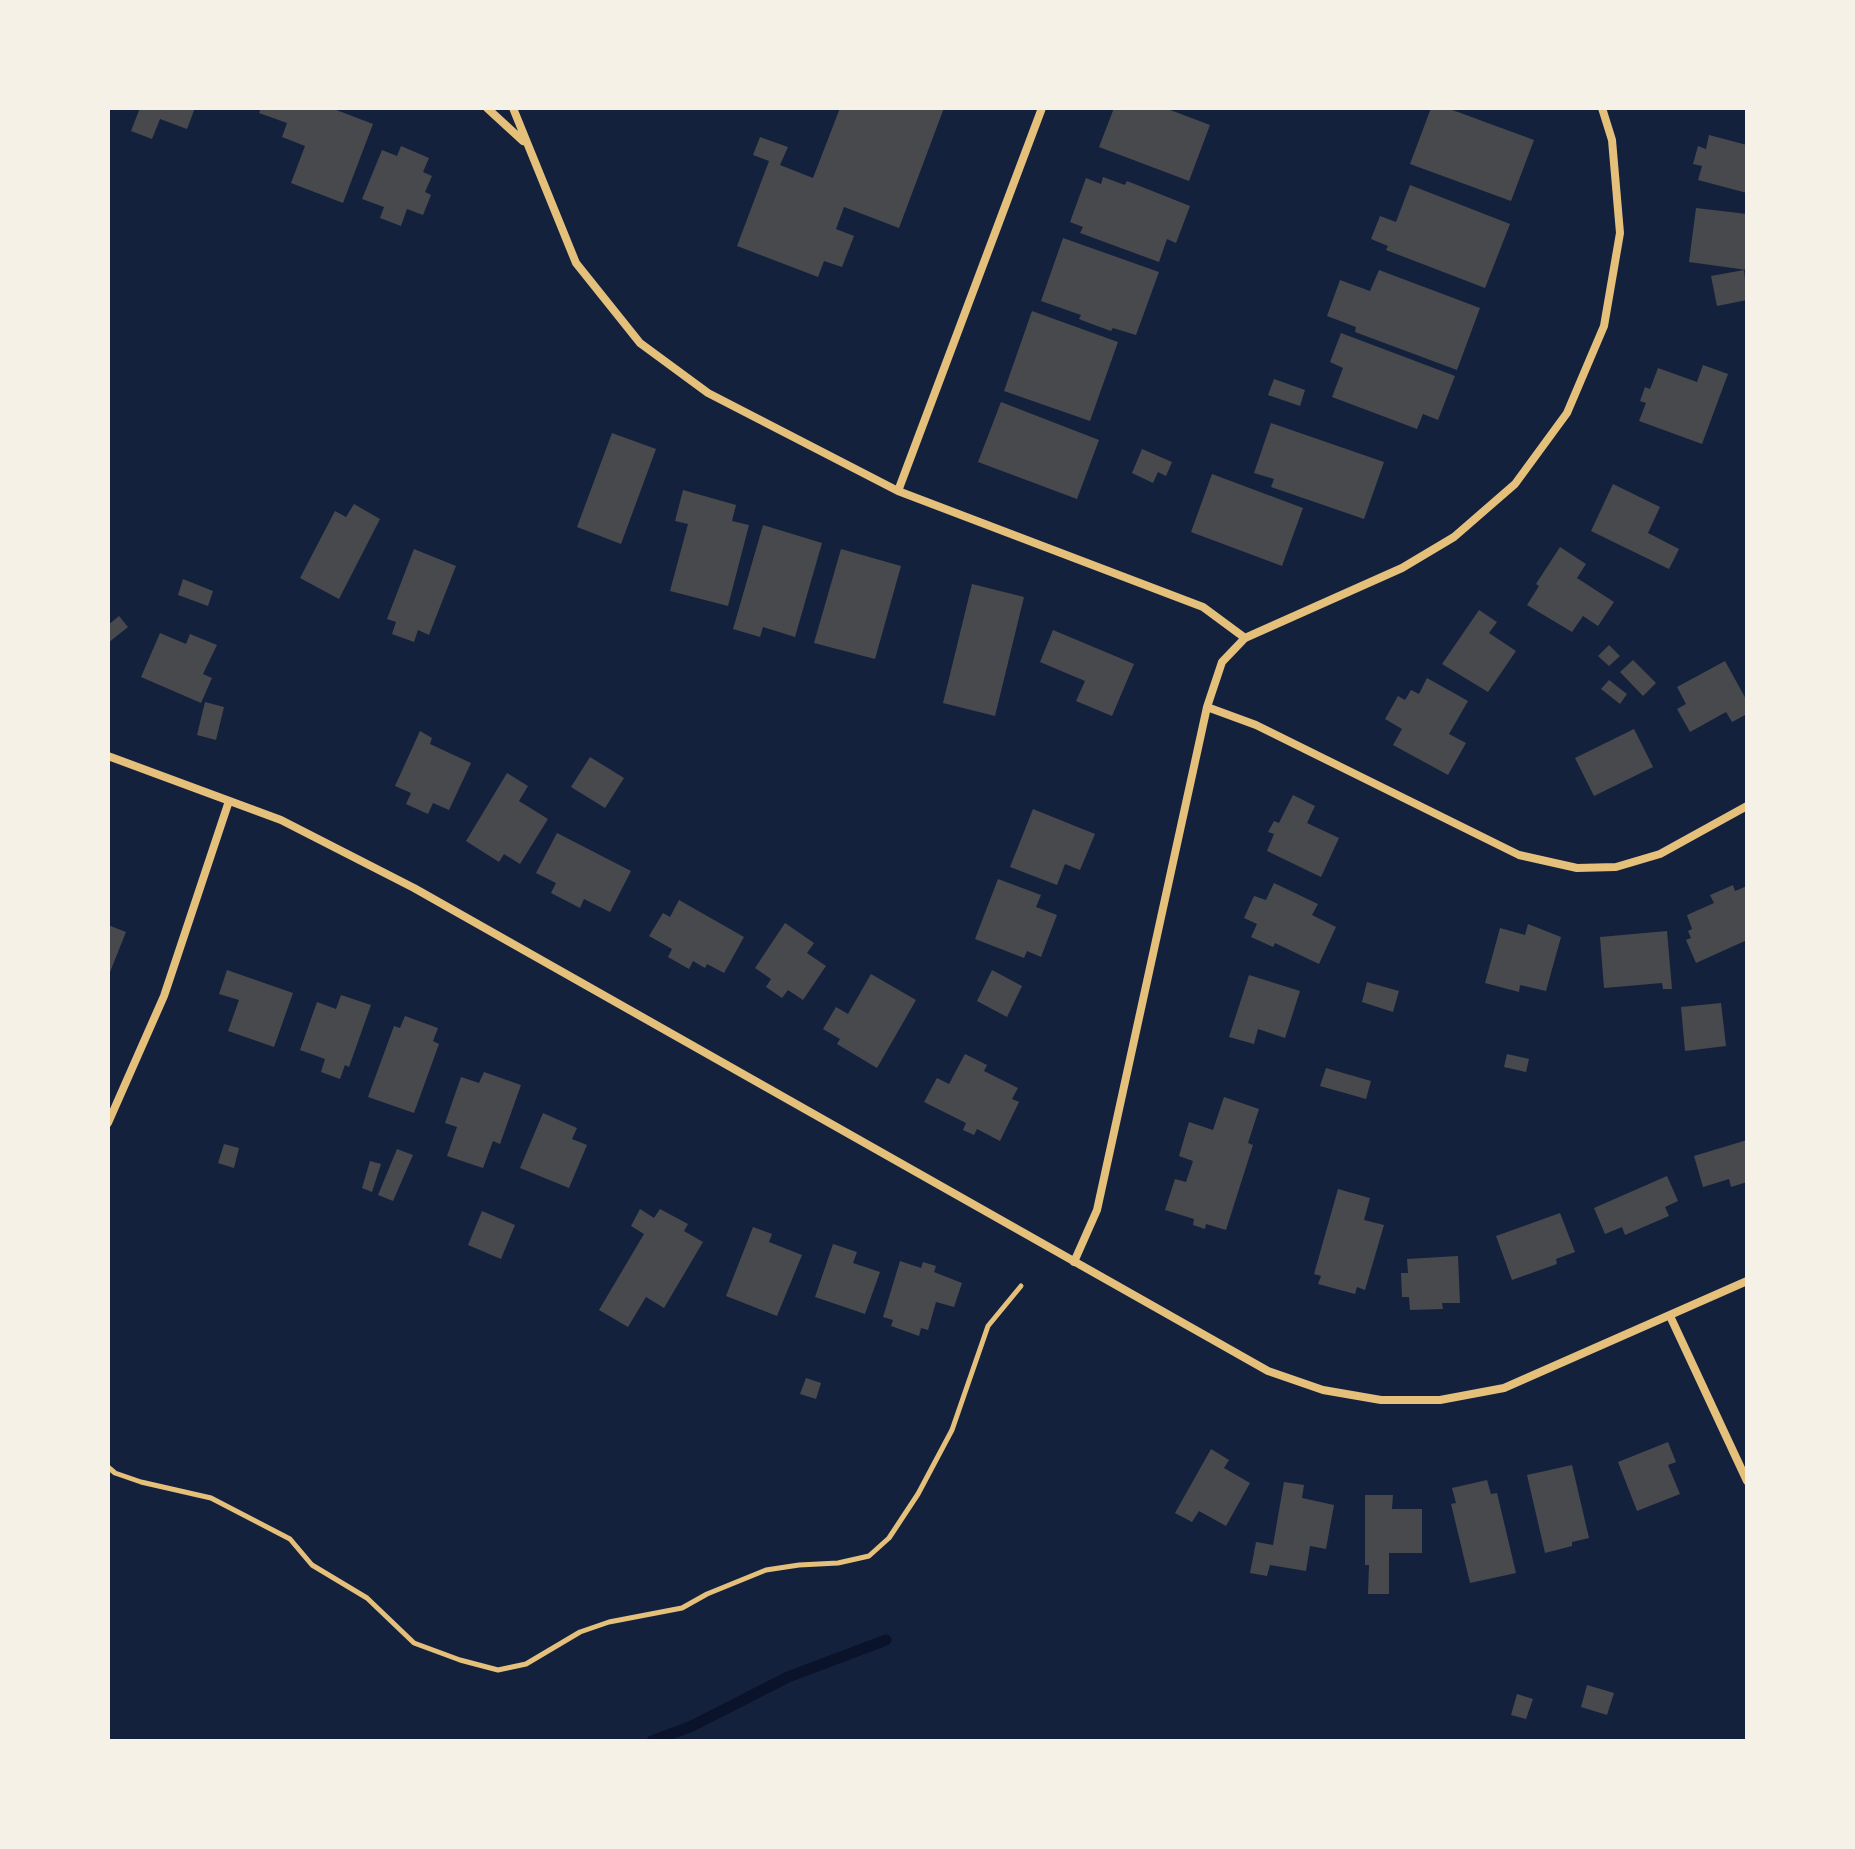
<!DOCTYPE html>
<style>
body{margin:0}
#map{position:relative;width:1855px;height:1849px;overflow:hidden;background:#14213d;font-family:"Asap Condensed",sans-serif}
canvas{display:block}
.frame{position:absolute;inset:0;border:110px solid #f6f1e7;pointer-events:none}
</style>
<div id="map">
<canvas width="1855" height="1849"></canvas>
<div class="frame"></div>
</div>
<script>
const ctx = document.querySelector('canvas').getContext('2d');
ctx.lineJoin = 'round';
const shape = rows => new Path2D(rows.map(r => 'M' + r).join(''));
function stroke(path, color, width, dash) { ctx.strokeStyle = color; ctx.lineWidth = width; ctx.lineCap = dash ? 'butt' : 'round'; ctx.setLineDash(dash || []); ctx.stroke(path); }
function fill(path, color) { ctx.fillStyle = color; ctx.fill(path, 'evenodd'); }
const stream = shape([
 [652,1741,692,1726,788,1677,886,1640]
]);
const building = shape([
 [140,108,195,108,187,129,160,119,152,139,131,131],
 [261,108,331,108,373,124,343,203,291,183,305,146,282,137,287,123,259,113],
 [840,108,944,108,899,228,844,207,836,229,854,236,842,267,824,261,818,277,737,246,769,161,753,155,760,137,788,147,780,165,813,178],
 [1114,108,1165,108,1210,125,1189,181,1099,147],
 [1431,108,1447,108,1534,140,1511,201,1410,164],
 [1709,135,1747,145,1747,193,1698,180,1702,166,1693,164,1698,146,1706,149],
 [401,146,429,158,423,172,432,176,425,192,431,195,423,215,407,209,401,226,380,218,384,207,362,199,382,150,397,156],
 [1103,177,1125,185,1127,181,1190,206,1176,243,1167,239,1159,262,1080,233,1083,227,1070,222,1086,178,1101,184],
 [1410,185,1510,224,1485,288,1386,250,1388,246,1371,239,1380,216,1396,222],
 [1696,208,1747,214,1747,270,1689,262],
 [1063,238,1159,272,1136,335,1113,328,1111,331,1089,323,1079,319,1081,315,1041,301],
 [1379,270,1480,308,1457,370,1355,332,1356,327,1327,316,1340,280,1370,291],
 [1744,270,1747,300,1717,306,1711,276],
 [1032,311,1118,342,1090,421,1004,391],
 [1341,333,1455,376,1438,420,1423,414,1417,429,1332,397,1343,368,1330,362],
 [1703,365,1728,374,1702,444,1639,421,1646,403,1640,401,1645,387,1650,389,1658,368,1697,382],
 [1274,379,1305,390,1300,406,1268,395],
 [1001,402,1099,440,1077,499,978,462],
 [1271,423,1384,462,1364,519,1271,487,1274,479,1254,473],
 [612,433,656,449,621,544,577,527],
 [1142,449,1172,462,1166,476,1158,472,1153,483,1132,473],
 [1212,474,1303,508,1282,566,1191,532],
 [1613,484,1660,507,1648,533,1679,549,1669,569,1591,531],
 [683,490,736,505,732,521,749,525,728,606,670,591,688,524,675,521],
 [354,504,380,519,339,599,300,578,335,511,346,517],
 [763,525,822,543,795,637,763,627,760,637,733,629],
 [1560,547,1586,564,1577,578,1614,602,1598,626,1583,616,1572,632,1527,605,1539,586,1536,584],
 [414,549,456,566,429,635,418,630,414,642,392,634,396,622,387,619],
 [841,549,901,566,875,659,814,643],
 [183,579,213,591,208,606,178,595],
 [972,584,1024,597,995,716,943,703],
 [1479,610,1497,622,1489,633,1516,651,1488,692,1442,664],
 [119,616,128,627,108,643,108,625],
 [1053,630,1134,664,1112,716,1076,701,1085,681,1040,662],
 [160,633,186,644,190,634,217,645,203,674,212,678,201,703,141,677],
 [1609,645,1620,656,1609,666,1598,656],
 [1633,660,1656,683,1643,696,1620,672],
 [1725,661,1747,701,1747,714,1732,722,1726,712,1690,732,1677,709,1686,704,1677,687],
 [1427,678,1468,701,1449,734,1466,743,1448,775,1393,745,1402,729,1385,719,1398,696,1405,700,1411,690,1419,694],
 [1609,680,1627,694,1620,704,1601,689],
 [205,702,224,707,216,740,197,735],
 [1634,729,1653,767,1594,796,1575,758],
 [420,731,432,738,430,744,471,763,449,810,433,803,428,814,406,804,411,793,395,786],
 [590,757,624,778,605,808,571,787],
 [507,773,528,786,519,801,548,819,520,864,504,854,499,862,466,841],
 [1293,795,1315,806,1307,823,1339,838,1321,877,1267,851,1274,834,1268,832,1274,821,1279,823],
 [1033,809,1095,834,1080,870,1065,864,1057,885,1010,867],
 [557,833,631,871,610,912,584,899,580,908,551,893,556,883,536,873],
 [998,879,1041,895,1036,907,1057,915,1041,957,1027,951,1024,958,975,939],
 [1274,883,1318,904,1312,915,1336,927,1319,964,1275,943,1273,947,1251,937,1257,924,1244,918,1254,896,1266,900],
 [1733,885,1735,891,1747,886,1747,940,1696,963,1686,940,1691,938,1688,931,1692,929,1687,915,1714,903,1710,895],
 [679,900,744,937,724,973,707,964,705,968,693,961,689,969,668,957,672,949,649,936,663,913,670,917],
 [785,923,814,943,807,953,826,966,803,1000,788,990,782,998,766,987,771,979,755,968],
 [1528,924,1561,937,1546,991,1520,985,1519,992,1485,983,1500,928,1525,935],
 [108,925,126,932,108,977],
 [1667,931,1672,989,1663,989,1662,983,1604,988,1600,937],
 [227,970,293,993,274,1047,228,1031,239,1000,219,994],
 [992,970,1022,986,1007,1017,977,1001],
 [871,974,916,1000,877,1068,837,1044,840,1039,823,1029,836,1007,848,1014],
 [1249,975,1300,991,1285,1038,1258,1029,1254,1044,1229,1037],
 [1367,982,1399,991,1393,1012,1362,1002],
 [341,995,371,1005,349,1067,345,1065,340,1079,321,1072,325,1059,300,1050,317,1002,336,1009],
 [1721,1003,1726,1046,1685,1051,1681,1007],
 [405,1016,438,1028,433,1041,439,1044,414,1113,368,1097,394,1026,400,1028],
 [965,1054,987,1065,984,1071,1018,1088,1012,1099,1019,1102,1000,1141,977,1129,974,1135,963,1130,966,1123,924,1102,937,1078,949,1084],
 [1507,1054,1529,1059,1526,1072,1504,1067],
 [1326,1068,1371,1081,1366,1099,1320,1086],
 [484,1072,521,1085,500,1144,493,1141,483,1168,447,1156,457,1127,445,1123,461,1077,479,1083],
 [1224,1097,1259,1109,1248,1143,1253,1145,1226,1230,1206,1224,1205,1229,1193,1225,1194,1219,1165,1210,1175,1179,1186,1182,1193,1161,1179,1156,1189,1122,1213,1130],
 [543,1113,577,1128,572,1139,587,1145,569,1188,520,1168],
 [1747,1140,1747,1182,1731,1187,1729,1179,1703,1187,1694,1156],
 [224,1144,239,1148,234,1168,218,1163],
 [397,1149,413,1155,393,1201,378,1195],
 [370,1161,381,1164,372,1192,362,1188],
 [1667,1176,1678,1201,1665,1207,1669,1216,1625,1235,1622,1227,1605,1234,1594,1208],
 [1338,1189,1370,1198,1364,1220,1384,1225,1365,1290,1357,1287,1355,1294,1318,1284,1321,1276,1314,1274],
 [640,1209,654,1218,660,1209,688,1224,684,1231,703,1242,664,1308,646,1297,628,1327,599,1310,644,1234,631,1226],
 [482,1211,515,1225,501,1259,468,1245],
 [1560,1213,1575,1252,1556,1259,1557,1264,1512,1280,1496,1236],
 [753,1227,772,1234,769,1242,802,1255,777,1316,726,1296],
 [833,1244,857,1252,853,1263,880,1272,865,1314,815,1297],
 [1458,1256,1460,1303,1442,1303,1443,1309,1410,1310,1409,1297,1402,1297,1401,1273,1408,1273,1407,1259],
 [900,1261,921,1268,923,1262,936,1266,934,1272,962,1283,954,1307,936,1302,928,1330,921,1328,919,1336,891,1326,893,1320,883,1317],
 [806,1378,821,1383,816,1399,800,1394],
 [1668,1442,1676,1462,1668,1465,1680,1494,1637,1511,1618,1462],
 [1211,1449,1229,1460,1224,1468,1250,1483,1226,1526,1199,1511,1192,1522,1175,1513],
 [1572,1465,1589,1538,1572,1542,1572,1546,1545,1553,1527,1475],
 [1487,1480,1491,1494,1497,1493,1516,1573,1470,1583,1451,1504,1456,1503,1452,1488],
 [1284,1482,1304,1485,1302,1498,1334,1505,1326,1549,1310,1546,1306,1571,1270,1565,1267,1576,1250,1573,1256,1542,1273,1545],
 [1365,1495,1393,1495,1392,1509,1422,1509,1422,1553,1389,1553,1389,1594,1368,1594,1369,1565,1365,1565],
 [1587,1685,1614,1693,1607,1715,1581,1707],
 [1517,1694,1533,1699,1526,1719,1511,1715]
]);
const path = shape([
 [108,1467,115,1473,141,1482,211,1498,290,1539,312,1565,367,1598,414,1643,460,1660,498,1670,526,1664,580,1632,609,1622,682,1608,707,1594,766,1570,799,1565,838,1563,869,1556,889,1538,918,1494,952,1430,988,1326,1021,1286]
]);
const minor = shape([
 [487,108,523,141],
 [513,108,576,263,640,343,708,393,898,491,1203,607,1245,638],
 [898,491,1042,108],
 [1207,707,1256,725,1519,855,1577,868,1616,867,1660,854,1747,806],
 [108,756,281,820,414,888,1268,1371,1323,1390,1381,1400,1440,1400,1504,1388,1747,1281],
 [108,1123,164,996,229,801],
 [1074,1262,1097,1210,1207,707,1222,662,1245,638,1402,568,1454,537,1515,484,1567,413,1604,326,1620,233,1612,140,1602,108],
 [1670,1316,1747,1481]
]);
stroke(stream, '#0b132b', 11);
fill(building, '#48494c');
stroke(path, '#e5c07b', 5);
stroke(minor, '#e5c07b', 8);
</script>
